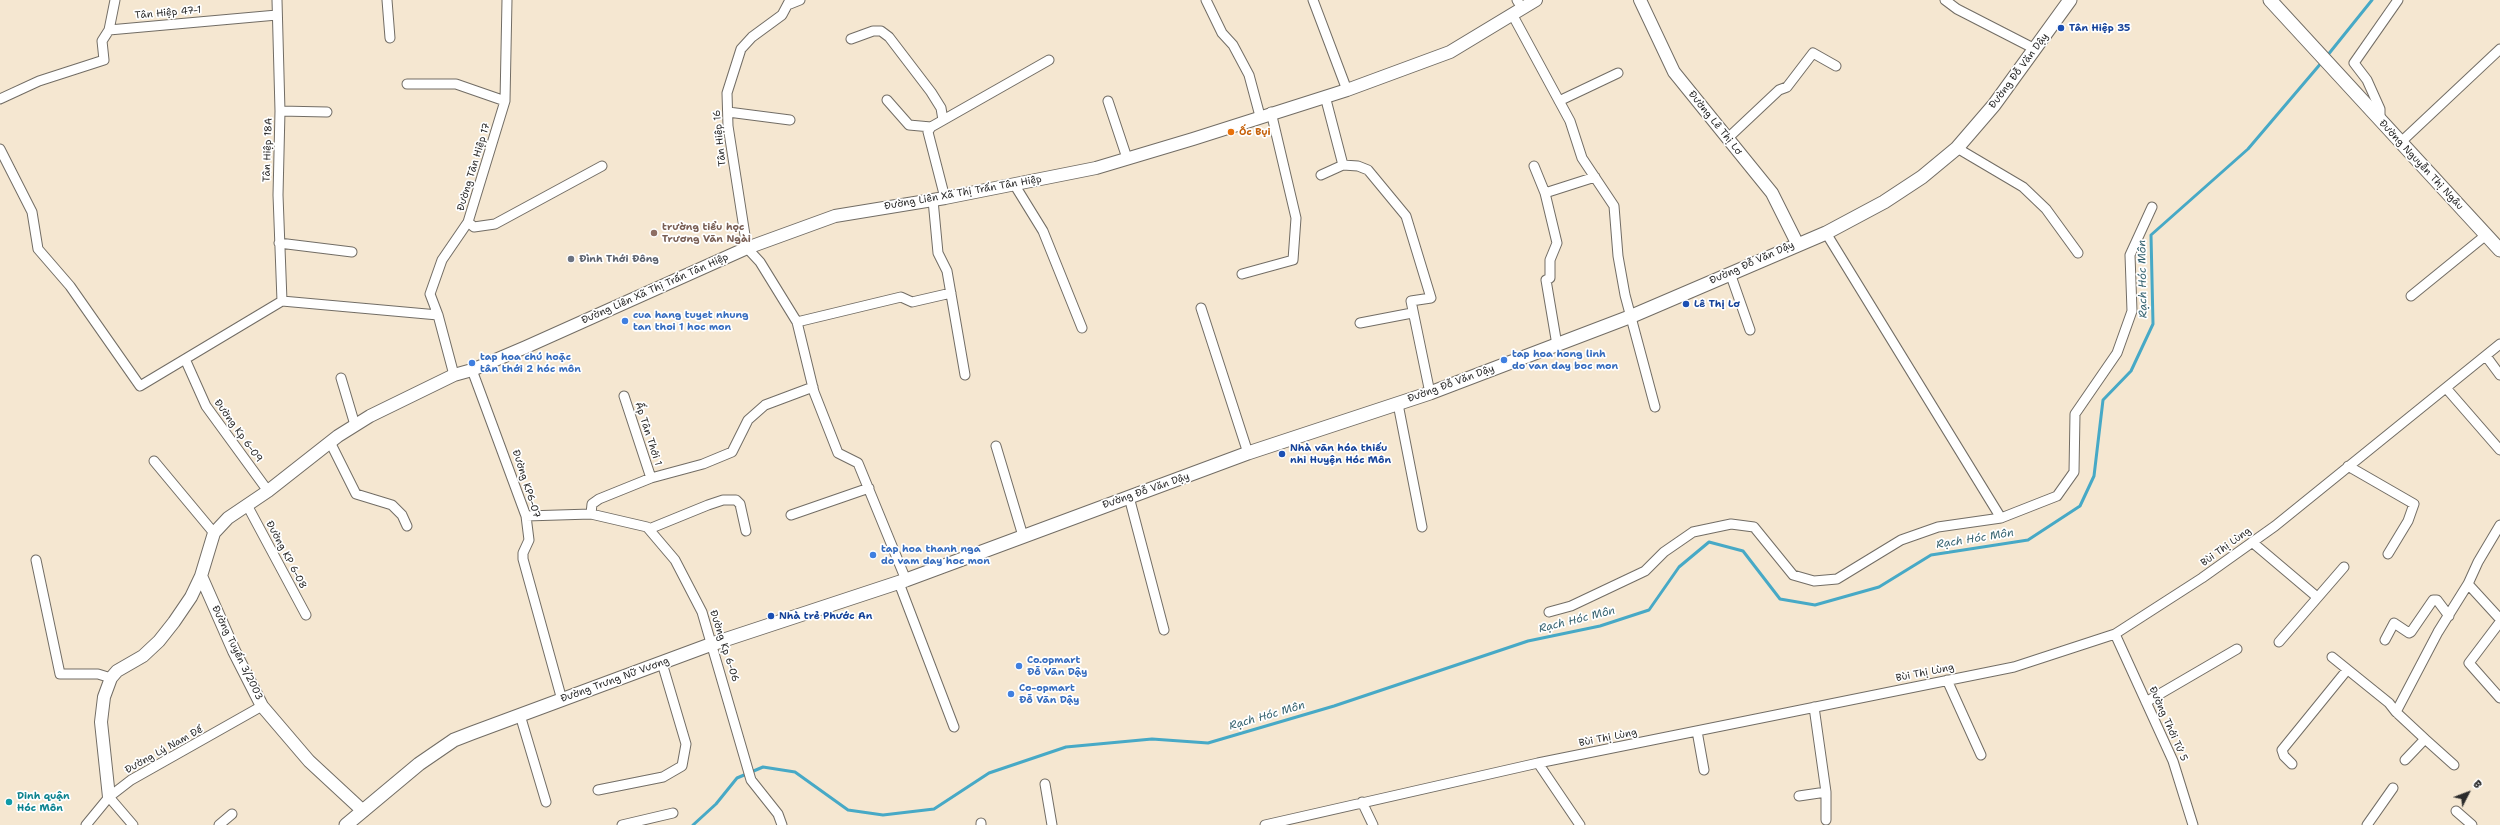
<!DOCTYPE html>
<meta charset="utf-8">
<style>
body{margin:0}
#map{position:relative;width:2500px;height:825px;overflow:hidden;background:#f5e7d1;font-family:"Shantell Sans",sans-serif}
canvas{display:block}
.north{position:absolute;left:2448px;top:773px;width:40px;height:40px;-webkit-text-stroke:3px #fff;paint-order:stroke;rotate:48deg;font-size:11px;font-weight:700;line-height:16px;text-align:center;color:#2b2b2b}
.north::after{content:'';display:block;margin:auto;width:14px;height:18px;background:#2b2b2b;clip-path:polygon(50% 0,100% 100%,50% 72%,0 100%)}
</style>
<div id="map">
<canvas width="2500" height="825"></canvas>
<div class="north">B</div>
</div>
<script>
const ctx = document.querySelector('canvas').getContext('2d');
ctx.lineJoin = 'round';
const shape = rows => new Path2D(rows.map(r => 'M' + r).join(''));
function stroke(path, color, width, dash) { ctx.strokeStyle = color; ctx.lineWidth = width; ctx.lineCap = dash ? 'butt' : 'round'; ctx.setLineDash(dash || []); ctx.stroke(path); }
function label(font, color, halo, rows, align = 'center') {
  ctx.font = font + ' "Shantell Sans",sans-serif'; ctx.lineWidth = 3.5; ctx.setLineDash([]); ctx.textBaseline = 'middle'; ctx.strokeStyle = halo; ctx.fillStyle = color; for (const [text, x, y, turn = 0] of rows) {
    ctx.save(); ctx.translate(x, y); ctx.rotate((+turn || 0) * Math.PI / 180); ctx.textAlign = isNaN(turn) ? turn : align; if (halo) ctx.strokeText(text, 0, 0); ctx.fillText(text, 0, 0); ctx.restore();
  }
}
const stream = shape([
 [2327,56,2372,0],
 [693,825,716,804,737,778,763,767,795,772,848,810,883,815,934,809,989,773,1066,747,1152,739,1208,743,1334,706,1528,641,1600,626,1649,610,1679,567,1709,542,1743,551,1780,599,1815,605,1879,587,1931,555,2028,540,2080,506,2094,476,2103,400,2131,371,2153,324,2151,235,2248,149,2322,62]
]);
const minor = shape([
 [277,0,280,111,278,195,282,301],
 [387,0,390,38],
 [790,0,782,15,752,37,741,49,727,93,728,126,747,248,760,262,797,322,814,392,838,453,858,463,906,580],
 [1206,0,1222,33,1233,45,1249,75,1260,116],
 [1313,0,1347,90],
 [1517,0,1522,8],
 [1945,0,1957,9,2035,49],
 [790,4,800,0],
 [1512,14,1570,121,1582,158,1614,206,1618,256,1625,295,1655,407],
 [109,30,277,15],
 [851,39,873,31,881,31,889,37,931,92,941,108,943,120],
 [407,84,456,84,505,101],
 [0,99,39,81,104,60,102,41,109,30,115,0],
 [887,100,909,125,931,127],
 [1108,101,1127,158],
 [1559,101,1618,73],
 [280,111,327,112],
 [728,112,790,120],
 [2380,121,2380,109,2367,80,2354,63,2398,0],
 [1728,138,1779,90,1787,87,1813,53,1836,66],
 [2401,142,2500,49],
 [1957,148,2023,187,2046,209,2078,253],
 [0,149,32,212,38,249,70,286,140,386,282,301,438,315],
 [1343,165,1358,166,1368,170,1406,216,1431,298,1411,301,1430,393],
 [1534,166,1545,193,1557,243,1550,260,1550,278,1546,280,1557,345],
 [1321,175,1343,165,1325,96],
 [1014,184,1043,231,1082,328],
 [1545,193,1595,177],
 [945,198,928,132,931,127,1049,60],
 [933,200,938,253,947,271,965,375],
 [468,222,474,227,495,224,602,166],
 [1826,233,2001,518],
 [279,243,352,252],
 [1730,273,1750,330],
 [1242,274,1293,260,1296,218,1271,112],
 [2411,296,2486,235],
 [1201,308,1248,453],
 [797,322,901,297,912,302,951,293],
 [1360,323,1412,313],
 [2486,356,2500,375],
 [185,359,206,406,268,491],
 [472,370,526,516,529,540,523,553,523,559,562,700],
 [454,375,438,315,430,294,442,260,468,222,505,101,507,0],
 [341,378,355,425],
 [2446,388,2500,450],
 [624,396,651,478],
 [1398,404,1422,527],
 [330,442,356,494,392,505,402,515,407,526],
 [996,446,1023,536],
 [154,461,214,533],
 [2348,466,2414,504,2408,521,2388,554],
 [1129,497,1164,630],
 [247,505,306,615],
 [591,514,592,504,599,499,651,478,703,464,732,452,748,420,765,405,813,387],
 [791,515,869,488],
 [526,516,591,514,647,527,675,560,702,612,751,780,778,814,782,825],
 [649,529,708,505,723,500,736,500,740,504,746,531],
 [2252,542,2317,597],
 [36,560,60,674,98,674,111,678],
 [899,583,954,727],
 [2468,584,2500,619],
 [1549,612,1571,606,1645,571,1664,552,1693,532,1731,524,1754,527,1793,575,1814,581,1837,579,1901,540,1938,527,2001,518,2057,496,2074,472,2075,414,2117,353,2132,311,2130,255,2152,207],
 [2500,622,2469,663,2500,698],
 [2115,634,2173,761,2193,825],
 [2385,640,2394,623,2409,633,2411,632,2433,600,2437,600,2449,616],
 [2279,642,2344,567],
 [2332,657,2389,703,2396,712],
 [1947,680,1981,755],
 [2146,702,2237,649],
 [1814,707,1826,792,1826,820],
 [520,715,546,802],
 [1697,731,1704,770],
 [2425,739,2454,765],
 [2405,760,2425,739,2396,712,2438,632,2468,584,2478,562,2500,525],
 [1538,763,1580,825],
 [2292,764,2284,756,2282,750,2347,670],
 [1045,784,1052,825],
 [598,790,663,777,682,766,686,744,662,663],
 [1799,796,1826,792],
 [109,797,133,825],
 [1362,802,1373,825],
 [2456,811,2472,825],
 [981,823,981,825],
 [86,825,109,797,131,780,262,706],
 [219,825,232,814],
 [622,825,673,813],
 [1265,825,1538,763,2014,667,2115,634,2202,578,2275,526,2500,344],
 [2367,825,2393,788]
]);
const tertiary = shape([
 [1640,0,1674,72,1772,193,1797,243],
 [201,576,234,651,262,706,309,761,363,811],
 [109,797,101,722,104,697,111,678,117,671,143,656,159,641,174,622,191,597,201,576,214,533,228,518,268,491,338,436,370,416,454,375,472,370,526,347,747,248,835,216,945,198,1096,168,1193,139,1347,90,1450,52,1536,0]
]);
const secondary = shape([
 [2270,0,2500,250],
 [346,825,419,764,454,740,472,733,712,644,906,580,1248,453,1430,393,1632,316,1826,233,1884,202,1922,177,1957,148,1994,105,2070,0]
]);
const markers = [
 [2061,28,4,"#1a4fb4"],
 [1231,132,4,"#e8710a"],
 [654,233,4,"#8d6e63"],
 [571,259,4,"#6b7280"],
 [1686,304,4,"#1a4fb4"],
 [625,321,4,"#3f7fe0"],
 [1504,360,4,"#3f7fe0"],
 [472,363,4,"#3f7fe0"],
 [1282,454,4,"#1a4fb4"],
 [873,555,4,"#3f7fe0"],
 [771,616,4,"#1a4fb4"],
 [1019,666,4,"#3f7fe0"],
 [1011,694,4,"#3f7fe0"],
 [9,802,4,"#0f9aa8"]
];
const streetNames = [
 ["Tân Hiệp 47-1",168,13,-5],
 ["Đường Đỗ Văn Dậy",2019,71,-53],
 ["Đường Lê Thị Lơ",1715,123,51],
 ["Tân Hiệp 16",720,138,-96],
 ["Tân Hiệp 18A",268,150,-88],
 ["Đường Nguyễn Thị Ngâu",2421,165,47],
 ["Đường Tân Hiệp 17",474,167,-73],
 ["Đường Liên Xã Thị Trấn Tân Hiệp",963,193,-10],
 ["Đường Đỗ Văn Dậy",1752,263,-24],
 ["Đường Liên Xã Thị Trấn Tân Hiệp",655,289,-24],
 ["Đường Đỗ Văn Dậy",1451,384,-20],
 ["Đường Kp 6-09",238,431,54],
 ["Ấp Tân Thới 1",648,434,72],
 ["Đường KP6-07",526,484,72],
 ["Đường Đỗ Văn Dậy",1146,491,-19],
 ["Bùi Thị Lùng",2226,547,-36],
 ["Đường KP 6-08",286,555,62],
 ["Đường Kp 6-06",724,646,72],
 ["Đường Tuyến 3/2003",237,653,64],
 ["Bùi Thị Lùng",1925,673,-11],
 ["Đường Trưng Nữ Vương",615,680,-20],
 ["Đường Thới Tứ 5",2168,724,66],
 ["Bùi Thị Lùng",1608,738,-11],
 ["Đường Lý Nam Đế",164,750,-29]
];
const transitNames = [
 ["Tân Hiệp 35",2069,28],
 ["Lê Thị Lơ",1694,304],
 ["Nhà văn hóa thiếu",1290,448],
 ["nhi Huyện Hóc Môn",1290,460],
 ["Nhà trẻ Phước An",779,616]
];
const foodNames = [
 ["Ốc Bụi",1239,132]
];
const educationNames = [
 ["trường tiểu học",662,227],
 ["Trương Văn Ngài",662,239]
];
const worshipNames = [
 ["Đình Thới Đông",579,259]
];
const shopNames = [
 ["cua hang tuyet nhung",633,315],
 ["tan thoi 1 hoc mon",633,327],
 ["tap hoa hong linh",1512,354],
 ["do van day boc mon",1512,366],
 ["tap hoa chú hoặc",480,357],
 ["tân thới 2 hóc môn",480,369],
 ["tap hoa thanh nga",881,549],
 ["do vam day hoc mon",881,561],
 ["Co.opmart",1027,660],
 ["Đỗ Văn Dậy",1027,672],
 ["Co-opmart",1019,688],
 ["Đỗ Văn Dậy",1019,700]
];
const cultureNames = [
 ["Dinh quận",17,796],
 ["Hóc Môn",17,808]
];
const waterNames = [
 ["Rạch Hóc Môn",2143,279,-91],
 ["Rạch Hóc Môn",1975,539,-9],
 ["Rạch Hóc Môn",1577,620,-14],
 ["Rạch Hóc Môn",1267,716,-16]
];
stroke(stream, '#47a9c6', 3);
stroke(minor, '#726d65', 11);
stroke(tertiary, '#726d65', 14);
stroke(secondary, '#726d65', 15);
stroke(minor, '#fff', 9);
stroke(tertiary, '#fff', 12);
stroke(secondary, '#fff', 13);
for (const [x, y, r, color] of markers) { const dot = new Path2D(); dot.arc(x, y, r, 0, 2 * Math.PI); ctx.fillStyle = color; ctx.fill(dot); stroke(dot, '#fff', 1.5); }
label('10px', '#2b2b2b', '#fff', streetNames);
label('bold 10px', '#164399', '#fff', transitNames, 'left');
label('bold 10px', '#c56008', '#fff', foodNames, 'left');
label('bold 10px', '#785e54', '#fff', educationNames, 'left');
label('bold 10px', '#5b616d', '#fff', worshipNames, 'left');
label('bold 10px', '#366cbe', '#fff', shopNames, 'left');
label('bold 10px', '#0d838f', '#fff', cultureNames, 'left');
label('italic 11px', '#386471', '#fff', waterNames);
</script>
